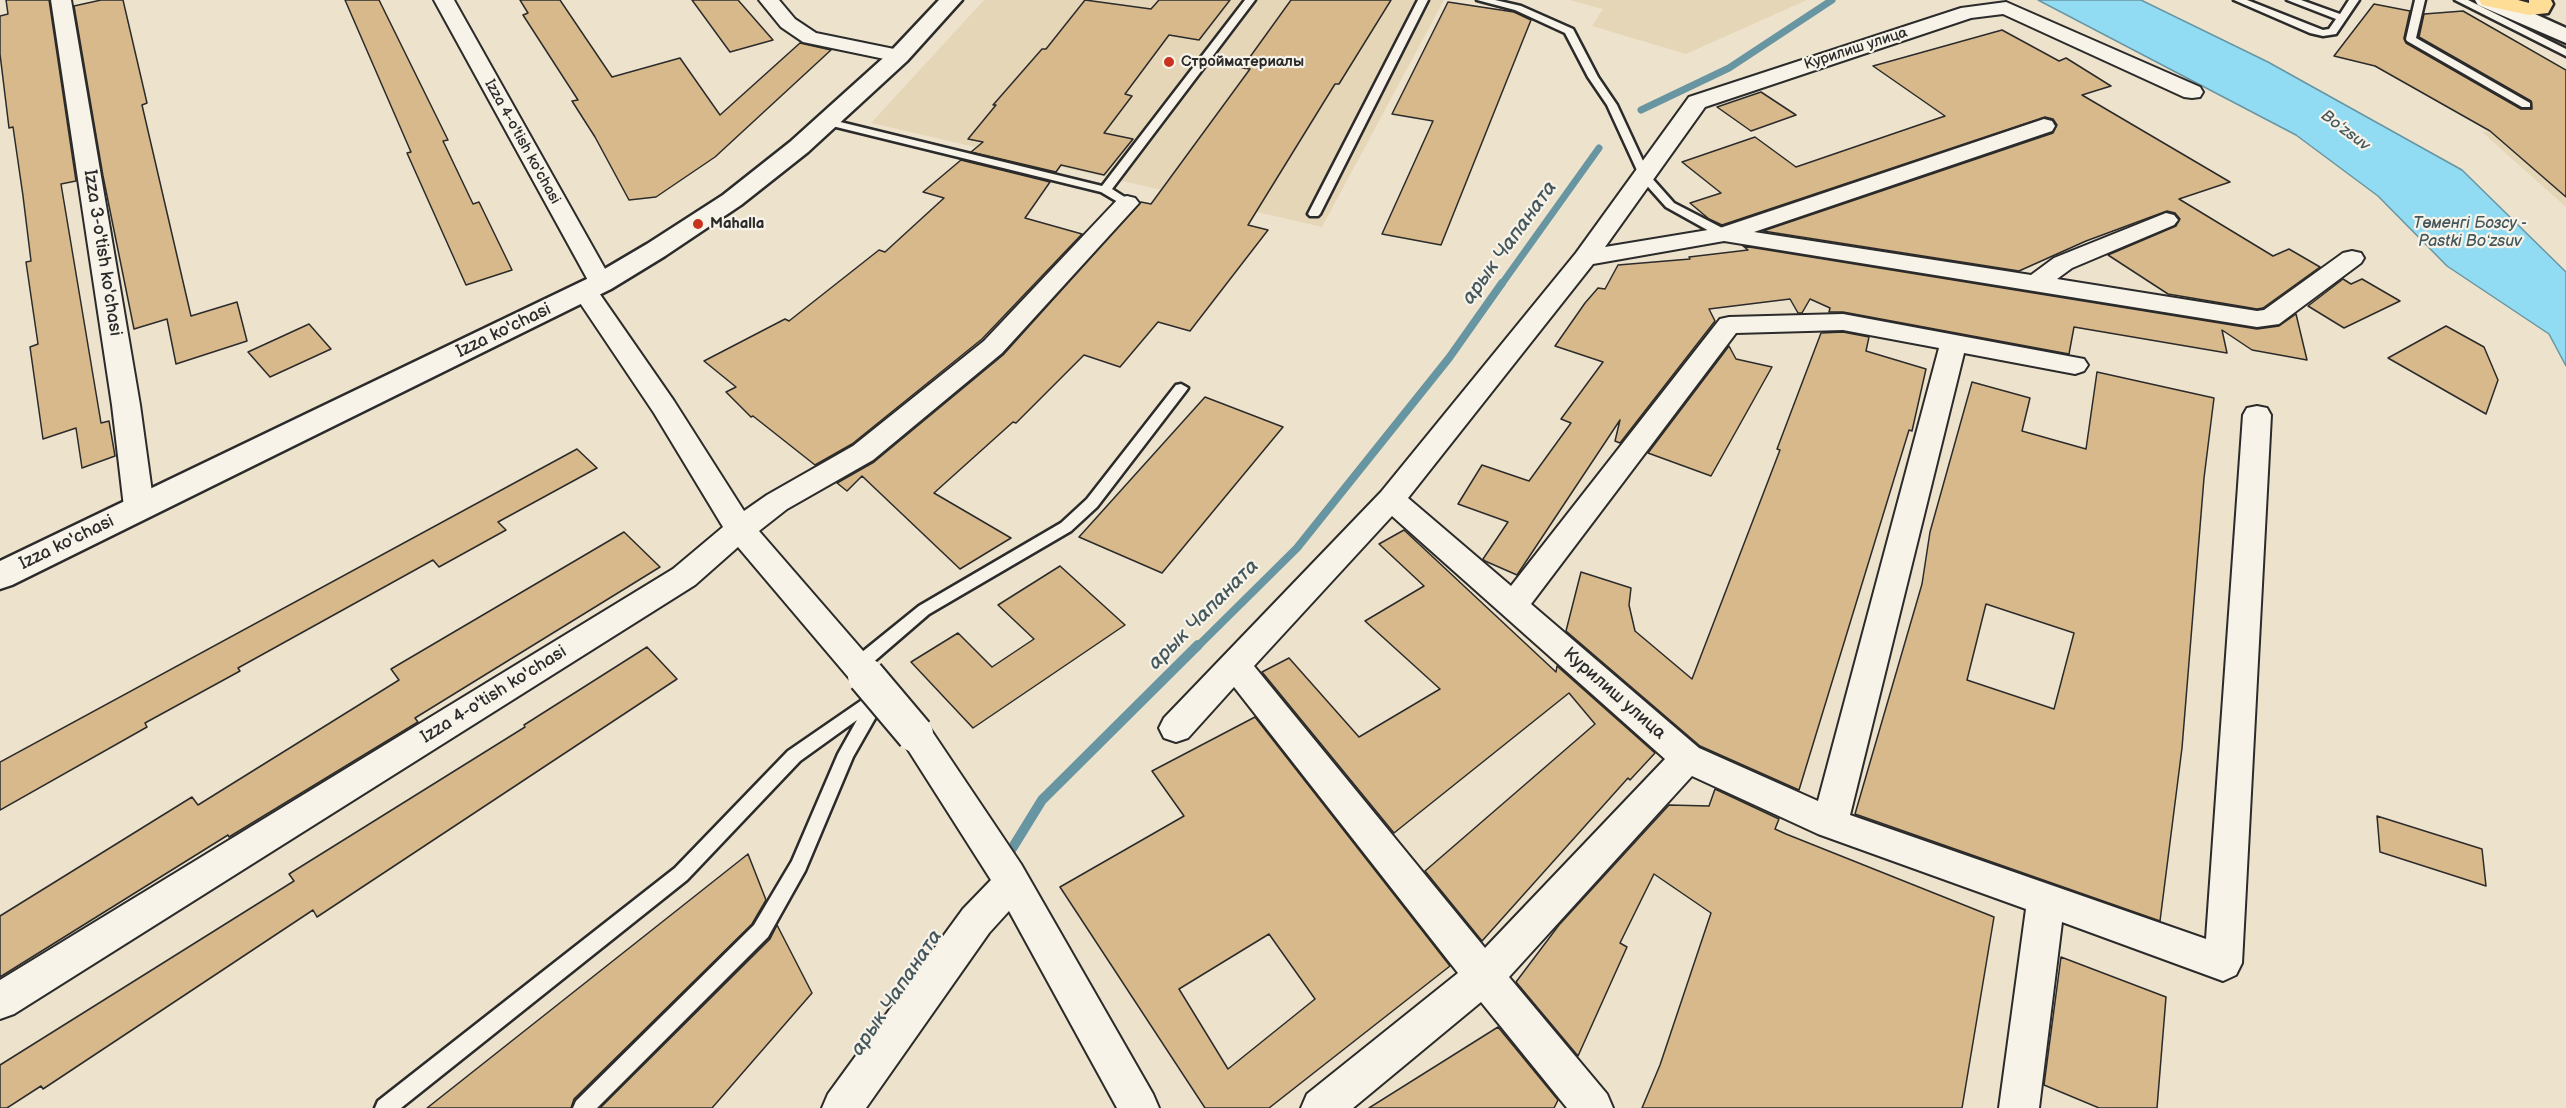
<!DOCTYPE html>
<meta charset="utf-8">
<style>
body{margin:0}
canvas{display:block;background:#ede2cc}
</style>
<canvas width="2566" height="1108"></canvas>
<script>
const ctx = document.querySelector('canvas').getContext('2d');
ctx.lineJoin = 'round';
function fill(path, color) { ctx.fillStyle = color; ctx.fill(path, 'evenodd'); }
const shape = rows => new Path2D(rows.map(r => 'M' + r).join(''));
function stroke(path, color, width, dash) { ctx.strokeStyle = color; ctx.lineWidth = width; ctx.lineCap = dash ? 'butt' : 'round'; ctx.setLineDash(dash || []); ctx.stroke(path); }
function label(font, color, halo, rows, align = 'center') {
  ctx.font = font + ' "Balsamiq Sans",sans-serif'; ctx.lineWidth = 4.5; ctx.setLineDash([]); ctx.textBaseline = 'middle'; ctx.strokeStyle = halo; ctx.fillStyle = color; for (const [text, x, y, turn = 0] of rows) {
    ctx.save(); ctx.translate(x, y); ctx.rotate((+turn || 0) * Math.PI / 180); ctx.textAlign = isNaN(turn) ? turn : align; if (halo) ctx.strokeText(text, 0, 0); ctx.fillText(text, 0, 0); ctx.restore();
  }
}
const built = shape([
 [984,0,1444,0,1322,227,871,123],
 [1569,0,1807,0,1686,54,1592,26,1603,9],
 [2566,131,2566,207,2482,132]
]);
const water = shape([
 [2038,0,2141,0,2268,62,2462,170,2566,272,2566,366,2549,334,2447,266,2378,196,2296,135,2038,0]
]);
const streamFar2 = shape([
 [1641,110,1729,68,1832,0],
 [1501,285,1599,148]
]);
const streamFar1 = shape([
 [1197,647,1297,548,1449,358,1502,283]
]);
const stream = shape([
 [1005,860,1042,800,1198,645]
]);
const building = shape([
 [6,0,49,0,76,181,61,184,101,423,109,421,115,456,82,468,76,428,43,439,30,347,38,344,26,262,31,261,23,196,13,127,9,128,0,54,0,16,8,14,6,0],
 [101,0,123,0,147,103,142,105,191,316,237,302,247,341,176,364,167,319,134,329,103,176,74,6,101,0],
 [345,0,379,0,448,140,443,141,473,204,479,202,512,270,466,285,407,153,411,152,345,0],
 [520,0,560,0,612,77,680,58,720,115,800,43,831,50,715,157,656,197,629,200,595,137,572,101,578,100,523,15,528,13,520,0],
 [692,0,738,0,773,40,730,52,692,0],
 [1085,0,1151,9,1159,0,1230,0,1199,40,1169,35,1125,94,1132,96,1104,133,1133,139,1104,175,1061,165,1056,172,971,152,983,142,968,139,996,105,993,105,1042,49,1046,49,1085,0],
 [1291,0,1391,0,1339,84,1335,84,1248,225,1268,230,1190,331,1158,322,1120,367,1084,355,1016,423,1013,422,934,493,1011,538,960,569,862,476,847,491,837,483,874,462,1003,355,1141,202,1151,204,1250,69,1242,68,1291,0],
 [1448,2,1514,12,1531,20,1441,245,1382,234,1433,121,1392,114,1448,2],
 [2374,4,2410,11,2404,38,2406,43,2521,109,2532,109,2531,101,2419,37,2424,14,2463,11,2566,70,2566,197,2490,131,2375,66,2334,56,2374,4],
 [2002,30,2059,61,2066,58,2111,86,2082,95,2230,182,2179,199,2273,256,2289,249,2320,267,2263,308,2257,309,2168,294,2108,255,2176,226,2180,219,2175,213,2167,211,2086,241,2019,271,1763,231,2053,133,2057,125,2053,119,2045,117,1722,225,1709,219,1690,203,1721,193,1682,162,1755,137,1796,167,1945,116,1873,66,2002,30],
 [1761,92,1796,115,1751,131,1717,107,1761,92],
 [961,160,1050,182,1025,218,1082,234,982,339,852,444,815,465,753,416,751,417,726,392,736,387,704,361,785,319,789,321,879,250,885,252,944,198,923,192,961,160],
 [1743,246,2257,329,2279,326,2296,314,2307,360,2252,350,2222,330,2227,353,2074,327,2069,354,1843,312,1829,312,1830,308,1810,299,1802,313,1798,313,1790,299,1709,309,1715,321,1620,443,1615,441,1620,420,1517,575,1485,561,1483,559,1508,522,1458,504,1482,465,1529,481,1571,423,1561,419,1603,362,1555,346,1585,303,1598,288,1605,289,1618,265,1690,259,1689,257,1748,250,1743,246],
 [2343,279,2351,284,2362,279,2400,301,2344,328,2308,306,2343,279],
 [309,324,331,349,270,377,248,352,309,324],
 [2446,326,2484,347,2498,380,2486,414,2388,358,2446,326],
 [1843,332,1869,337,1866,351,1926,369,1912,431,1909,430,1799,790,1700,746,1566,631,1581,572,1631,588,1629,605,1635,631,1692,679,1780,450,1777,449,1821,333,1843,332],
 [1729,346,1736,359,1772,367,1711,476,1648,453,1729,346],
 [2097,372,2214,398,2204,478,2182,748,2160,921,1855,814,1922,584,1930,532,1972,382,2030,398,2022,431,2086,449,2097,372],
 [1986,604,2074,633,2054,709,1967,680,1986,604],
 [1205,397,1283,427,1162,573,1079,537,1205,397],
 [577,449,597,468,498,522,506,530,439,567,433,560,238,668,240,671,145,723,147,727,0,810,0,762,577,449],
 [1404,530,1556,672,1557,666,1655,753,1630,780,1628,778,1482,941,1425,871,1595,724,1569,693,1394,833,1262,672,1289,658,1359,737,1440,689,1365,621,1424,586,1379,544,1404,530],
 [624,532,660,567,415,718,418,722,229,837,228,835,0,977,0,916,192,797,198,805,399,680,391,669,624,532],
 [1060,566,1125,625,973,728,911,662,958,633,992,667,1034,639,998,605,1060,566],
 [647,647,677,679,317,917,313,910,43,1089,41,1086,7,1108,0,1108,0,1065,294,881,289,874,525,727,524,725,647,647],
 [1255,717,1450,966,1269,1108,1205,1108,1060,887,1184,816,1152,771,1255,717],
 [1269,934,1315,999,1228,1069,1179,989,1269,934],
 [1715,789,1779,819,1775,829,1786,834,1994,917,1962,1108,1642,1108,1660,1065,1711,913,1654,874,1620,943,1627,947,1578,1056,1516,982,1559,925,1669,805,1709,806,1715,789],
 [2377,816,2482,849,2486,886,2380,852,2377,816],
 [748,854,766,900,752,924,574,1099,571,1108,427,1108,748,854],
 [777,925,812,993,712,1108,600,1108,770,939,777,925],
 [2061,957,2166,997,2157,1108,2099,1108,2044,1085,2061,957],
 [1498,1027,1558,1100,1554,1108,1369,1108,1498,1027]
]);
const service = shape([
 [1245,0,1255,0,1112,189,1131,201,1131,205,1123,205,1101,192,824,124,823,122,828,119,1102,186,1245,0],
 [1418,0,1428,0,1320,214,1318,216,1310,216,1308,214,1418,0],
 [1477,0,1495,0,1521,6,1573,29,1598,77,1617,105,1650,176,1674,203,1728,231,1728,237,1720,237,1666,207,1641,179,1607,105,1588,77,1565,33,1515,10,1477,0],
 [2234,0,2247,0,2323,30,2329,29,2336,19,2287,0,2301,0,2340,14,2349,0,2359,0,2336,34,2323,36,2310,33,2234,0],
 [2415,0,2425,0,2416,38,2530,103,2530,107,2522,107,2407,41,2406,39,2415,0],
 [2455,0,2468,0,2566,49,2566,56,2455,0],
 [1181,384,1188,388,1186,391,1097,507,1071,531,929,614,863,671,857,672,851,671,849,666,851,661,919,606,1061,523,1087,499,1176,385,1181,384],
 [881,687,887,689,889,694,853,757,805,871,768,937,597,1108,573,1108,576,1101,754,925,792,861,838,754,857,720,800,761,687,880,401,1108,375,1108,378,1101,675,868,788,751,881,687]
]);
const minor = shape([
 [51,0,71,0,140,405,154,507,149,514,139,517,129,514,124,507,112,405,51,0],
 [434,0,454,0,613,283,610,288,597,290,674,401,744,511,767,495,853,446,984,341,1119,198,1127,196,1135,198,1139,203,1002,353,873,460,787,509,759,531,877,667,882,676,877,685,866,689,855,685,738,547,695,585,14,1014,0,1019,0,980,673,569,723,527,654,413,572,291,576,286,590,284,434,0],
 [759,0,779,0,795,19,816,33,899,50,906,52,909,56,906,60,899,62,803,42,781,27,759,0],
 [2006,2,2200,87,2203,92,2200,97,2192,98,2184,97,2003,14,1971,18,1705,107,1605,247,1720,228,2044,119,2052,121,2055,126,2052,131,1754,232,2031,275,2054,258,2166,213,2174,215,2178,220,2174,225,2072,268,2057,279,2257,311,2264,310,2343,253,2352,251,2361,253,2364,258,2361,263,2279,324,2257,327,1724,241,1593,264,1408,498,1511,586,1720,319,1729,317,1843,314,2084,359,2088,365,2084,371,2075,374,1964,353,1850,815,2206,939,2243,415,2247,408,2257,406,2267,408,2271,415,2242,963,2236,975,2223,981,2062,922,2039,1108,1999,1108,2026,909,1818,834,1692,776,1509,977,1607,1094,1613,1108,1567,1108,1481,1002,1353,1108,1301,1108,1307,1094,1458,973,1234,687,1188,738,1176,742,1164,738,1159,728,1164,718,1381,492,1576,253,1689,97,1961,8,2006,2],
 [1843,330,1939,348,1818,801,1699,748,1531,604,1736,333,1843,330],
 [1392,516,1665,759,1485,948,1254,666,1392,516],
 [915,720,927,724,1021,864,1153,1094,1159,1108,1117,1108,1009,911,989,933,866,1108,822,1108,828,1094,963,909,991,880,898,734,903,724,915,720]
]);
const tertiary = shape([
 [2475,0,2504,0,2566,28,2566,43,2478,5,2475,0]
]);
const secondary = shape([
 [939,0,962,0,907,61,808,152,741,205,665,256,611,289,12,585,0,589,0,561,591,277,647,244,723,195,790,142,891,51,939,0]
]);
const trunk = shape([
 [2479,0,2518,0,2529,3,2529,0,2551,0,2553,4,2548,13,2529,15,2482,5,2479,0]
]);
const minorBridge = shape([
 [866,676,915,734]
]);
const markers = [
 [1169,62,6,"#c8321e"],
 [698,224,6,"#c8321e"]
];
const farStreetnames = [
 ["Курилиш улица",1856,49,-18],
 ["Izza 4-o'tish ko'chasi",522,142,61]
];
const farPoinames = [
 ["Стройматериалы",1181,62],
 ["Mahalla",710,224]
];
const farWaternames = [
 ["Boʻzsuv",2345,131,37],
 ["Төменгі Бозсу -",2470,224],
 ["Pastki Boʻzsuv",2470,242]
];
const streetNames = [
 ["Izza 3-o'tish ko'chasi",102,253,81],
 ["Izza ko'chasi",504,331,-26],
 ["Izza ko'chasi",67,543,-26],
 ["Курилиш улица",1614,694,41],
 ["Izza 4-o'tish ko'chasi",494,695,-32]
];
const waterNames = [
 ["арык Чапаната",1510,243,-54],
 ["арык Чапаната",1204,615,-45],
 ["арык Чапаната",897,993,-56]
];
fill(built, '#e6d6b8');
fill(water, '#91dcf2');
stroke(water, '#6895a2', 1.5);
stroke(streamFar2, '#6895a2', 7);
stroke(streamFar1, '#6895a2', 8);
stroke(stream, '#6895a2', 10);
fill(building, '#d7b98b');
stroke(building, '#2b2b2b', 1.5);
stroke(service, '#2b2b2b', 5);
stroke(minor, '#2b2b2b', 4);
stroke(tertiary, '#2b2b2b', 5);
stroke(secondary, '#2b2b2b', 5);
stroke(trunk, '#2b2b2b', 5);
fill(service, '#f7f3e8');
fill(minor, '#f7f3e8');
fill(tertiary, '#f7f3e8');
fill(secondary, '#f7f3e8');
fill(trunk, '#fedd96');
stroke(minorBridge, '#2b2b2b', 40, []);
stroke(minorBridge, '#f7f3e8', 36);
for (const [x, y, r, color] of markers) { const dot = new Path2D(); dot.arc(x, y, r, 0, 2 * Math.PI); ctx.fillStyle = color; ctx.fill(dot); stroke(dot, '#f7f3e8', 2); }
label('15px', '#2b2b2b', '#f7f3e8', farStreetnames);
label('bold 15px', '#2b2b2b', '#f7f3e8', farPoinames, 'left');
label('italic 16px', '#44575d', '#f7f3e8', farWaternames);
label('18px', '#2b2b2b', '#f7f3e8', streetNames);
label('italic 20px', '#44575d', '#f7f3e8', waterNames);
</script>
